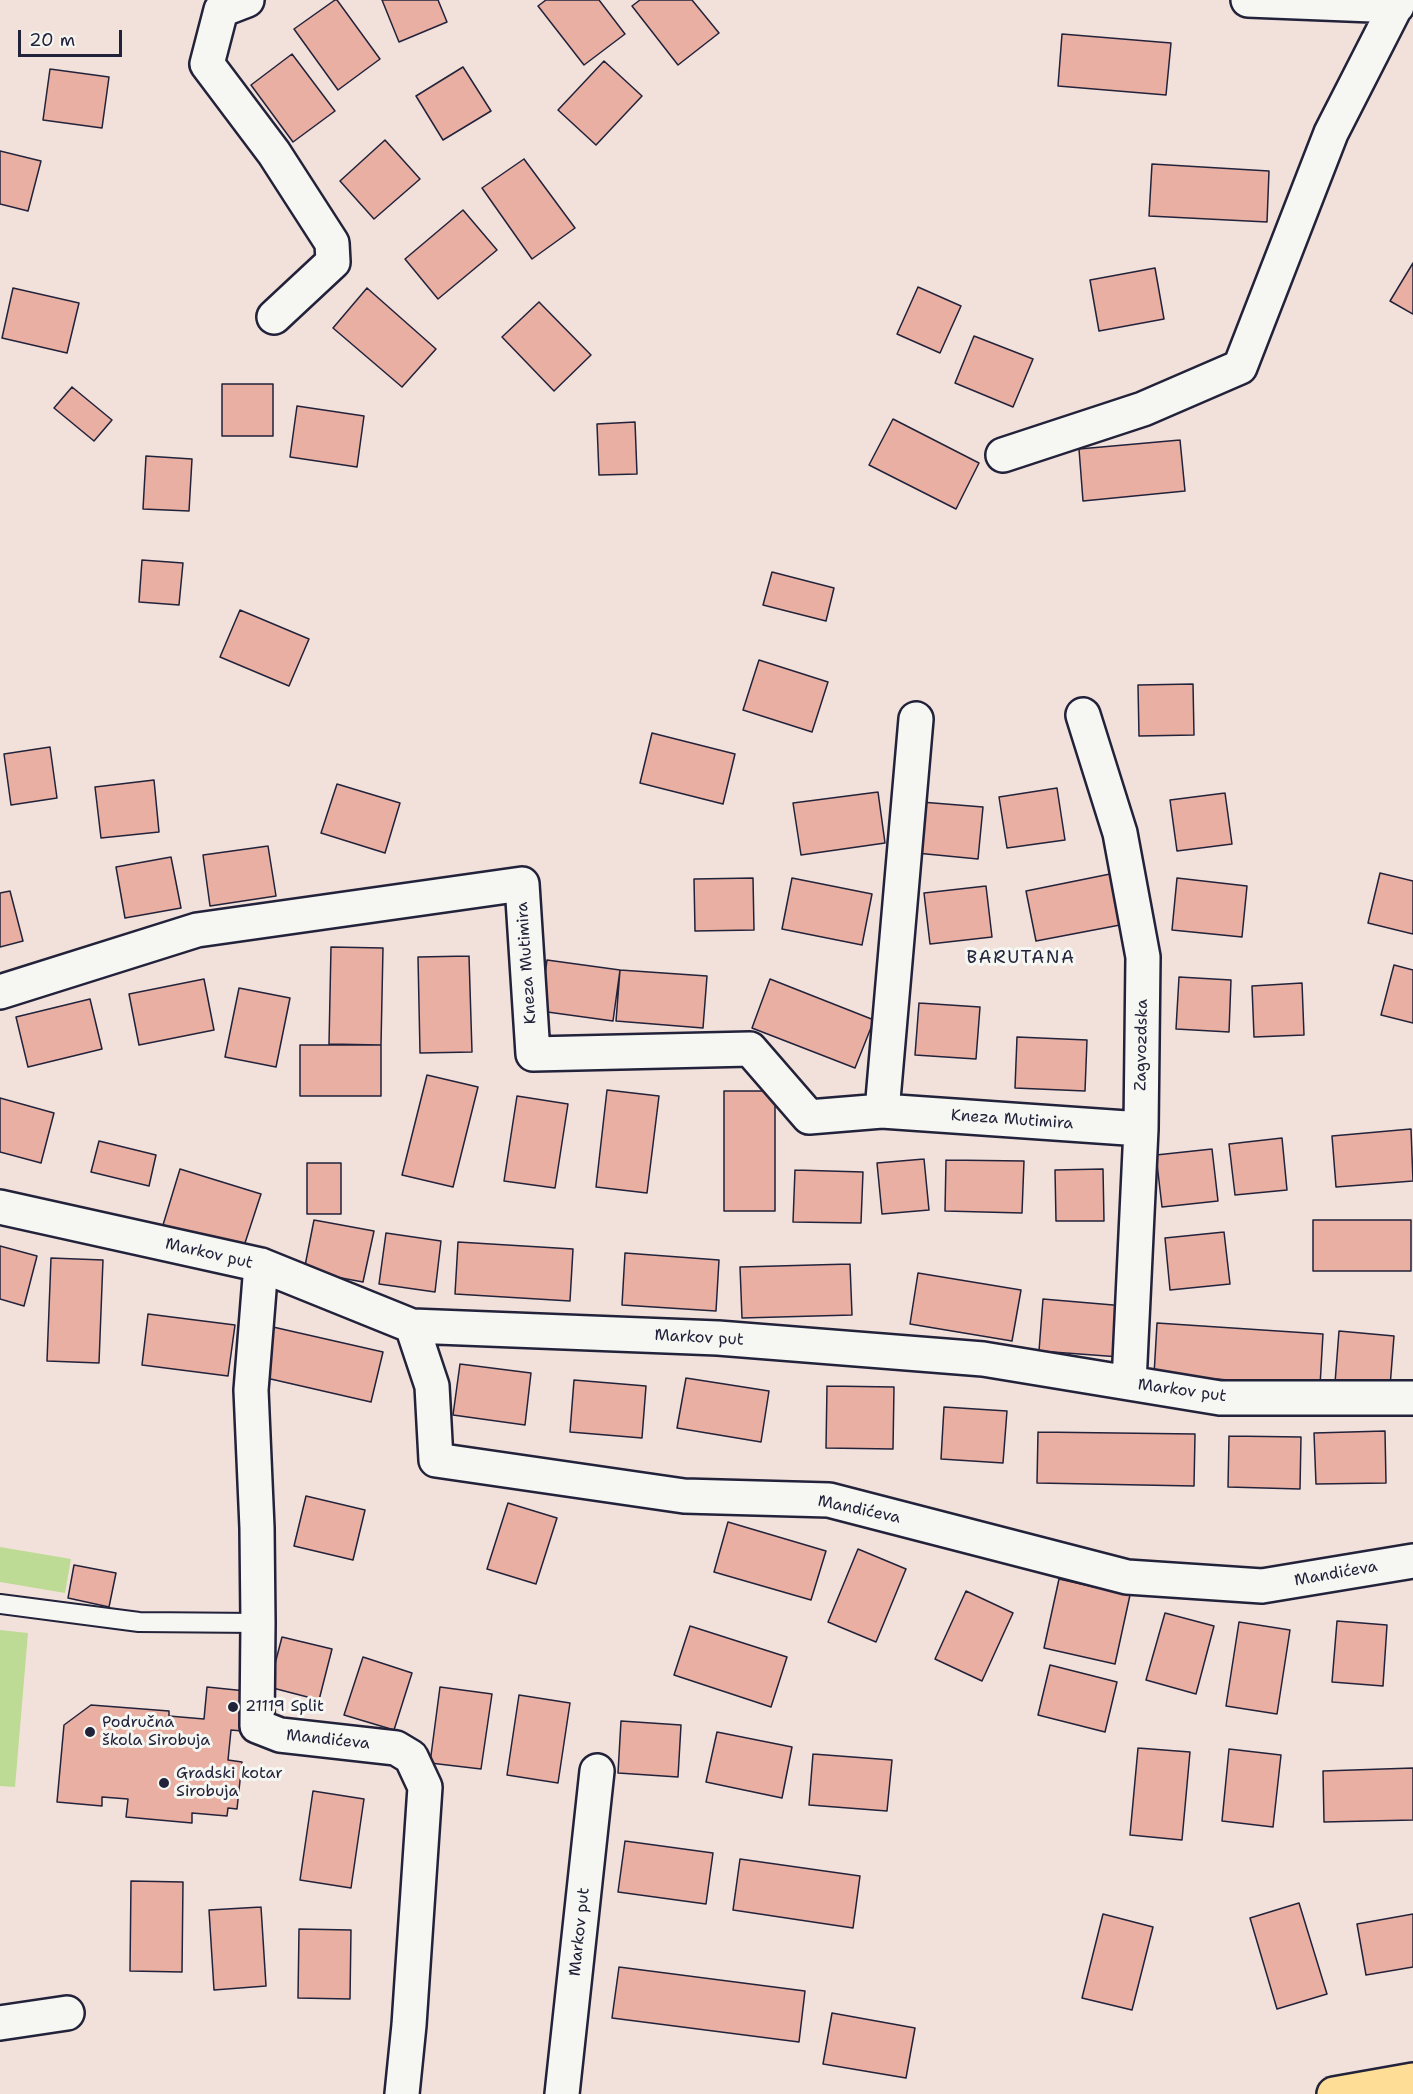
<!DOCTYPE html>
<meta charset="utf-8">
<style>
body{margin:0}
#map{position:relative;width:1413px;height:2094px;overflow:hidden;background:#f2e1da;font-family:"Shantell Sans",sans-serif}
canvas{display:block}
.scale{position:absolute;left:18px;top:30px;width:104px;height:27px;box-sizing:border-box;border:3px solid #22223b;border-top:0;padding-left:8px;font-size:18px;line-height:21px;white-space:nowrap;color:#22223b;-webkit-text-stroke:4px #f6f6f2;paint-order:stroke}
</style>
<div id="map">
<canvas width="1413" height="2094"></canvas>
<div class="scale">20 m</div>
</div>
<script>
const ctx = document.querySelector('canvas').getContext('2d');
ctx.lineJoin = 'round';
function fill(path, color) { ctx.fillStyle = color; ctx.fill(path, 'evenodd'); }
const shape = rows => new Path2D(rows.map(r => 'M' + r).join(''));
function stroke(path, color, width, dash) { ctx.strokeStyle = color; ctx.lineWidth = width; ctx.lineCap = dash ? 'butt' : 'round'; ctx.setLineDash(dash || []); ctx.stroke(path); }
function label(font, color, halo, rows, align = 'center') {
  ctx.font = font + ' "Shantell Sans",sans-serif'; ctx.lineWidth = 6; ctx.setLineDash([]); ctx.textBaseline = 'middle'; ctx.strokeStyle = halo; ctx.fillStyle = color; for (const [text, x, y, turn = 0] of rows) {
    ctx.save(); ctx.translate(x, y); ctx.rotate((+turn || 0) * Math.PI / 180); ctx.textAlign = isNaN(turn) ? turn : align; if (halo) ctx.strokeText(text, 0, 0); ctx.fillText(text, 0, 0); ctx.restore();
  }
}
const green = shape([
 [0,1547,71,1559,65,1593,0,1582],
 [0,1630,28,1633,15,1787,0,1786]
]);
const building = shape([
 [335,0,337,0,380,59,338,90,294,29,335,0],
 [382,0,438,0,447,22,399,42,382,0],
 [546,0,599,0,625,34,584,65,538,6,546,0],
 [640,0,692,0,719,33,678,65,632,6,640,0],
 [1062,34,1171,43,1166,95,1058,86,1062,34],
 [292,54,335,111,293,142,251,85,292,54],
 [604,61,642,96,596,145,558,110,604,61],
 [463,67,491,111,443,140,416,96,463,67],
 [50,69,109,77,102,128,43,120,50,69],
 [385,140,420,179,374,219,340,181,385,140],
 [0,151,41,161,28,211,0,204,0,151],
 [524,159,575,228,532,259,482,188,524,159],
 [1152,164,1269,171,1267,222,1149,216,1152,164],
 [463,210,497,250,438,299,405,259,463,210],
 [1413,263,1413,314,1390,301,1413,263],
 [1155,268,1164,319,1099,331,1090,280,1155,268],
 [918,287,961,306,940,353,897,334,918,287],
 [13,288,79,303,67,353,2,338,13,288],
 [367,288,436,349,402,387,333,328,367,288],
 [539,302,591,355,554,391,502,337,539,302],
 [974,336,1033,359,1013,407,955,383,974,336],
 [222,384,273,384,273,436,222,436,222,384],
 [72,387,112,420,94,441,54,408,72,387],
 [297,406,364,416,357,467,290,457,297,406],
 [893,419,979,463,956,509,869,465,893,419],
 [635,422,637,474,599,475,597,424,635,422],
 [1180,440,1185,491,1083,501,1079,449,1180,440],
 [146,456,192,459,189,511,143,509,146,456],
 [142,560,183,563,179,605,139,602,142,560],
 [772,572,834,588,826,621,763,605,772,572],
 [240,610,309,639,289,686,220,657,240,610],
 [759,660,828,682,812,732,743,710,759,660],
 [1193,684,1194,735,1139,736,1138,685,1193,684],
 [652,733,735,754,723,804,640,783,652,733],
 [50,747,57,798,11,805,4,754,50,747],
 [154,780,159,832,101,838,95,787,154,780],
 [337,784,400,803,385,853,321,833,337,784],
 [1057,788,1065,840,1007,848,999,797,1057,788],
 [878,792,885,843,801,855,793,803,878,792],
 [1225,793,1232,844,1177,851,1170,800,1225,793],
 [921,802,983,807,978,859,916,853,921,802],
 [268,846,276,896,210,906,203,855,268,846],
 [171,857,181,908,125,918,116,867,171,857],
 [1380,873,1413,881,1413,934,1368,923,1380,873],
 [1110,874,1120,925,1036,941,1026,891,1110,874],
 [753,878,754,930,695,931,694,879,753,878],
 [792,878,872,894,862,945,782,929,792,878],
 [1177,878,1247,886,1242,937,1172,930,1177,878],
 [986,886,992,937,930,944,924,893,986,886],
 [10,891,23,941,0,947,0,893,10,891],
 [331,947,383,948,381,1045,329,1044,331,947],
 [469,956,472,1052,420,1053,418,957,469,956],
 [547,960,620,970,613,1021,540,1011,547,960],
 [1394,965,1413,970,1413,1023,1381,1015,1394,965],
 [620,970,707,976,703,1028,616,1021,620,970],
 [1179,977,1231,980,1229,1032,1176,1029,1179,977],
 [204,979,214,1030,139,1045,129,994,204,979],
 [770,979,874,1020,855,1068,752,1028,770,979],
 [1302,983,1304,1035,1254,1037,1252,986,1302,983],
 [239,988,290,998,276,1067,225,1057,239,988],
 [90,999,102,1049,28,1067,16,1017,90,999],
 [919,1003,980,1007,976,1059,915,1055,919,1003],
 [1017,1037,1087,1040,1085,1091,1015,1088,1017,1037],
 [300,1045,381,1045,381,1096,300,1096,300,1045],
 [427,1075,478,1087,453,1187,402,1175,427,1075],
 [607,1090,659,1096,647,1193,596,1187,607,1090],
 [724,1091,775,1091,775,1211,724,1211,724,1091],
 [517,1096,568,1104,555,1188,504,1181,517,1096],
 [0,1098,54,1113,41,1163,0,1152,0,1098],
 [1411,1129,1413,1181,1336,1187,1332,1136,1411,1129],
 [1282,1138,1287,1190,1235,1195,1229,1144,1282,1138],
 [99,1141,156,1155,149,1186,91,1172,99,1141],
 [1212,1149,1218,1201,1162,1207,1156,1155,1212,1149],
 [924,1159,929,1210,882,1214,877,1163,924,1159],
 [946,1160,1024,1161,1022,1213,945,1211,946,1160],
 [307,1163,341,1163,341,1214,307,1214,307,1163],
 [180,1169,261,1194,243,1249,163,1225,180,1169],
 [1103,1169,1104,1221,1056,1221,1055,1170,1103,1169],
 [795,1170,863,1172,861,1223,793,1222,795,1170],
 [314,1220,374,1231,363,1282,304,1271,314,1220],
 [1313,1220,1411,1220,1411,1271,1313,1271,1313,1220],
 [1224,1232,1230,1284,1170,1290,1165,1238,1224,1232],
 [386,1233,441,1241,435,1292,379,1284,386,1233],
 [458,1242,573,1249,570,1301,455,1294,458,1242],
 [0,1246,37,1256,24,1306,0,1299,0,1246],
 [625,1253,719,1260,716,1311,622,1305,625,1253],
 [51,1258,103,1260,99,1363,47,1361,51,1258],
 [850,1264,852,1315,742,1318,740,1267,850,1264],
 [918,1273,1021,1290,1012,1341,910,1324,918,1273],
 [1043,1299,1125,1306,1120,1357,1039,1351,1043,1299],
 [148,1314,235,1325,228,1376,142,1365,148,1314],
 [1157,1323,1323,1334,1320,1386,1154,1375,1157,1323],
 [273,1327,383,1352,371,1402,262,1377,273,1327],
 [1339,1331,1394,1336,1390,1387,1335,1383,1339,1331],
 [460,1364,531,1373,525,1425,453,1415,460,1364],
 [686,1378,769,1391,761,1442,677,1428,686,1378],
 [574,1380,646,1386,642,1438,570,1432,574,1380],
 [827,1386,894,1387,893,1449,826,1448,827,1386],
 [944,1407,1007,1411,1003,1463,941,1459,944,1407],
 [1385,1431,1386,1483,1316,1484,1314,1433,1385,1431],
 [1038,1432,1195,1434,1194,1486,1037,1483,1038,1432],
 [1229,1436,1301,1437,1300,1489,1228,1487,1229,1436],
 [306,1496,365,1510,353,1560,294,1546,306,1496],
 [508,1503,557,1518,536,1584,487,1569,508,1503],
 [728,1522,826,1551,811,1600,714,1572,728,1522],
 [858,1549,906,1569,876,1642,828,1622,858,1549],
 [74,1565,116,1573,109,1607,68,1598,74,1565],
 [1059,1579,1130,1595,1115,1664,1044,1648,1059,1579],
 [966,1591,1013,1613,982,1681,935,1659,966,1591],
 [1165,1613,1214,1626,1196,1694,1146,1680,1165,1613],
 [1337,1621,1387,1625,1383,1686,1332,1682,1337,1621],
 [1239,1622,1290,1630,1277,1714,1226,1706,1239,1622],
 [690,1626,787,1657,771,1707,674,1675,690,1626],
 [282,1637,332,1649,319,1700,269,1687,282,1637],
 [363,1657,412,1673,394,1730,344,1715,363,1657],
 [1050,1665,1117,1682,1105,1732,1038,1715,1050,1665],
 [207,1687,246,1691,242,1731,231,1730,228,1760,242,1762,237,1809,228,1808,227,1816,192,1813,192,1823,126,1817,128,1799,102,1797,102,1806,57,1802,64,1725,91,1705,169,1711,169,1716,204,1719,207,1687],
 [440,1687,492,1694,481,1769,430,1763,440,1687],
 [519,1695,570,1703,558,1783,507,1775,519,1695],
 [621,1721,681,1725,678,1777,618,1773,621,1721],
 [717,1732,792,1747,782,1798,706,1782,717,1732],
 [1138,1748,1190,1752,1182,1840,1130,1835,1138,1748],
 [1229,1749,1281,1755,1273,1827,1222,1821,1229,1749],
 [813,1754,892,1760,887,1811,809,1805,813,1754],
 [1413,1768,1413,1820,1324,1822,1323,1771,1413,1768],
 [313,1791,364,1799,351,1888,300,1880,313,1791],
 [625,1841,713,1853,706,1904,618,1892,625,1841],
 [740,1859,860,1876,853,1928,733,1910,740,1859],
 [131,1881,183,1882,182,1972,130,1971,131,1881],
 [1299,1903,1327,1994,1277,2009,1250,1918,1299,1903],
 [261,1907,266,1986,214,1990,209,1910,261,1907],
 [1103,1914,1153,1927,1132,2010,1082,1998,1103,1914],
 [1413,1914,1413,1967,1366,1975,1357,1924,1413,1914],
 [299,1929,351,1930,350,1999,298,1998,299,1929],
 [619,1967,805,1991,799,2042,612,2018,619,1967],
 [832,2013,915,2028,906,2078,823,2064,832,2013]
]);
const lane = shape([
 [0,1604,139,1622,258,1623]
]);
const street = shape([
 [247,0,221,10,207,64,274,153,332,243,333,262,274,317],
 [1248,0,1397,6],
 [1003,455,1143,409,1240,367,1331,133,1399,0],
 [1083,715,1120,833,1143,957,1141,1129,1129,1383],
 [0,992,197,930,522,884,533,1054,750,1049,809,1117,882,1111,1141,1129],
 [882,1111,916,719],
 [0,1207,261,1265,412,1326,718,1338,983,1359,1220,1398,1413,1398],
 [261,1265,251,1390,257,1528,258,1623,257,1726,280,1735,396,1748,411,1757,425,1787,409,2025,402,2094],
 [412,1326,432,1386,436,1460,684,1496,829,1500,1127,1577,1262,1586,1413,1561],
 [0,2023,67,2013],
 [562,2094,597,1771]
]);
const highway = shape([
 [1334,2094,1413,2080]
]);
const markers = [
 [233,1707,6,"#22223b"],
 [90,1732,6,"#22223b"],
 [164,1783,6,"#22223b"]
];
const streetNames = [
 ["Kneza Mutimira",527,963,-94],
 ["Zagvozdska",1142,1045,-89],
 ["Kneza Mutimira",1012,1120,4],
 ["Markov put",209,1254,13],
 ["Markov put",699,1338,3],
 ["Markov put",1182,1391,8],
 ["Mandićeva",859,1510,12],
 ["Mandićeva",1336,1574,-10],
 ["Mandićeva",328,1740,6],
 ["Markov put",580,1932,-84]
];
const poiNames = [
 ["21119 Split",245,1707],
 ["Područna",102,1723],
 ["škola Sirobuja",102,1741],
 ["Gradski kotar",176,1774],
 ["Sirobuja",176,1792]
];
const neighbourhoodNames = [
 ["BARUTANA",1021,958]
];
fill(green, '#bddb94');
fill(building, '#e8afa2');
stroke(building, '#22223b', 1.5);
stroke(lane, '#22223b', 22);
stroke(street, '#22223b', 38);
stroke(highway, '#22223b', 38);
stroke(lane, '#f6f6f2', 18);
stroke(street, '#f6f6f2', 33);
stroke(highway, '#fede96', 33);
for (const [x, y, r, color] of markers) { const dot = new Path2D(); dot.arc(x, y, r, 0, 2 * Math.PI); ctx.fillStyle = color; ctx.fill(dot); stroke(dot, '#f6f6f2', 2); }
label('16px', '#22223b', '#f6f6f2', streetNames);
label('16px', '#22223b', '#f6f6f2', poiNames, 'left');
ctx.letterSpacing = '1.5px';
label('18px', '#22223b', '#f6f6f2', neighbourhoodNames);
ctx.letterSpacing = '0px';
</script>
